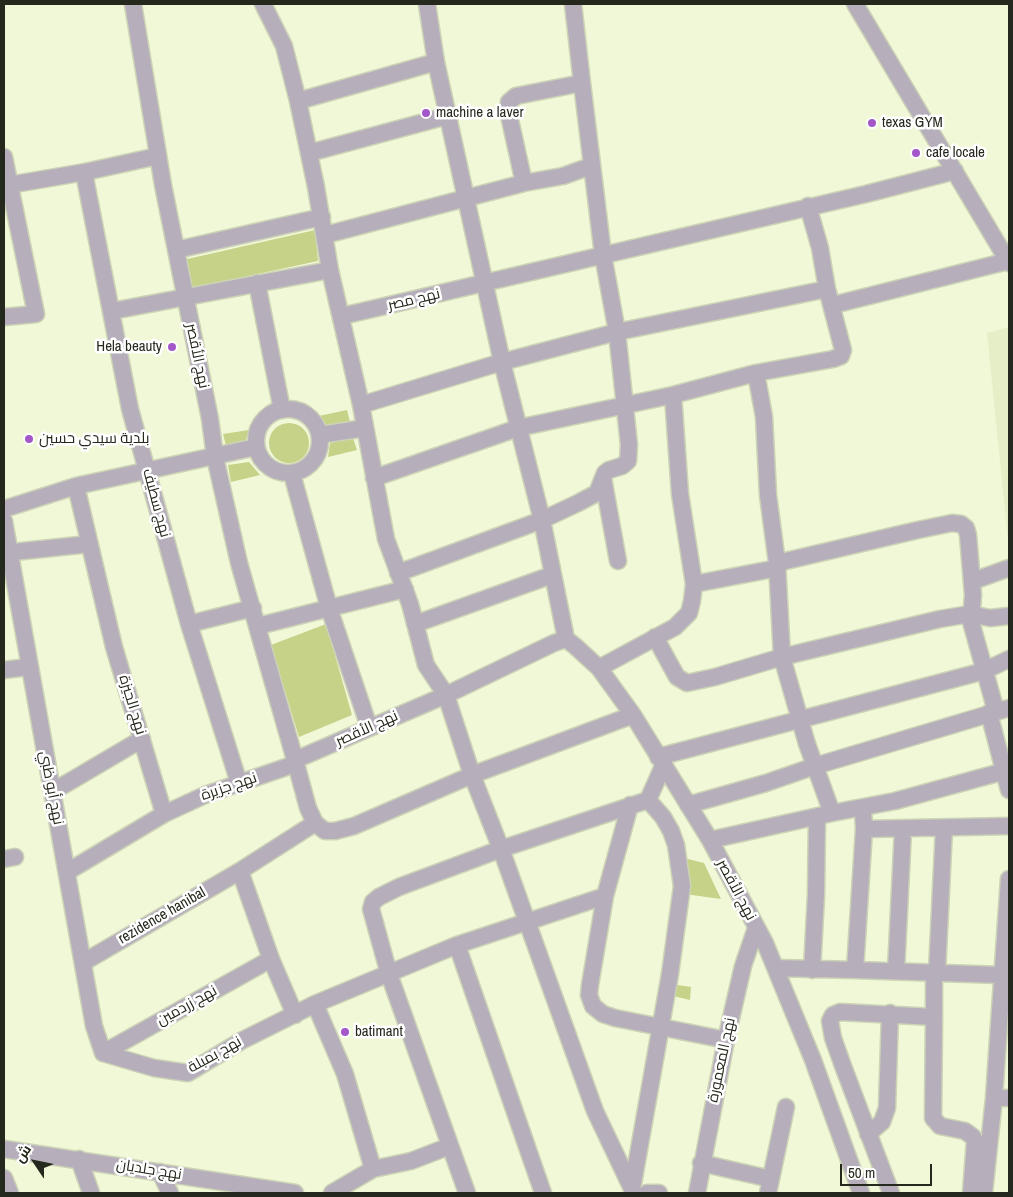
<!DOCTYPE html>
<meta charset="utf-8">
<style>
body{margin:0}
#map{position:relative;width:1013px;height:1197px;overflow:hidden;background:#f1f8d8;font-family:"Archivo Narrow",Cairo,sans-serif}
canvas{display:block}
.frame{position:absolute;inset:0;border:5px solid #25281c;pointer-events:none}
.north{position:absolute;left:10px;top:1137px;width:50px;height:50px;-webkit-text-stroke:4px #fff;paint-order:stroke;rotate:304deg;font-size:14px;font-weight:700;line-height:20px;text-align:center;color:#25281c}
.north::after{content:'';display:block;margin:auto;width:18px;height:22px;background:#25281c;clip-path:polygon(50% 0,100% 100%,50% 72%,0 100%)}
.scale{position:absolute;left:840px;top:1164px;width:92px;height:22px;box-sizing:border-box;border:2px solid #25281c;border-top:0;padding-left:6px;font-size:15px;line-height:18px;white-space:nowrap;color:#25281c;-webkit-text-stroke:4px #fff;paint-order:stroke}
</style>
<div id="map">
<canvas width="1013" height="1197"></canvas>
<div class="frame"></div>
<div class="north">ش</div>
<div class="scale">50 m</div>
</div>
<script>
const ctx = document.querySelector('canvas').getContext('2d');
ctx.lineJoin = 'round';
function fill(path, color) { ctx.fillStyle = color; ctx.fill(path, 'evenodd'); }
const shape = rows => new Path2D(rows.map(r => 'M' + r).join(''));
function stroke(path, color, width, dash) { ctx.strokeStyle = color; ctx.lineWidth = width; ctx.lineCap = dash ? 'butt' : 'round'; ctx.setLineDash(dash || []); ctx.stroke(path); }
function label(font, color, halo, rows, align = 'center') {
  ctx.font = font + ' "Archivo Narrow",Cairo,sans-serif'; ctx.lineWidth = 5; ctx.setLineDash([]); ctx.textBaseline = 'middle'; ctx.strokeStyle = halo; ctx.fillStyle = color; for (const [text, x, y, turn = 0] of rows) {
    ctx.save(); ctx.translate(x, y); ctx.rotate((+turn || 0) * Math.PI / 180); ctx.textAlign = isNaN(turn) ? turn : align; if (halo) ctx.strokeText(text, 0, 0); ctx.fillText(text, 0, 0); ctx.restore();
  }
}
const built = shape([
 [1009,327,1009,551,987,333]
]);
const green = shape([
 [315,230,318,261,188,289,183,260],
 [347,410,350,422,326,427,319,416],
 '269 443a20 20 0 1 1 40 0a20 20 0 1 1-40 0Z',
 [249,430,245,443,226,446,223,434],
 [353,438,357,450,328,457,330,443],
 [249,462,260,475,231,482,228,465],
 [326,624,352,715,299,737,271,645],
 [684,858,704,863,721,899,685,894],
 [671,984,691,987,690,1000,669,995]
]);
const minor = shape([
 [133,4,163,185,210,419,215,457,239,563,295,760,446,695,554,643,566,639,575,646,599,668,633,715,710,840,765,943,813,1060,861,1193],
 [263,4,284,46,298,101,316,187,330,270,361,405,386,539,410,604,426,665,446,695,472,775,501,849,595,1111,634,1193],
 [427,4,436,62],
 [573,4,582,83],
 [855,4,1009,263],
 [298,101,436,62,502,362,542,520,566,639],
 [309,153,447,116],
 [158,156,85,172,86,183,130,409,189,624,239,783],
 [4,157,36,314,4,317],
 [9,185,85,172],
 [325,235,524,183,563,176,591,166],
 [176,250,322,217],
 [257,283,282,410],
 [833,305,1008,261],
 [112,311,330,270],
 [342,316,866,194,955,171],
 [361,405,502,362,617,332,827,289,820,248,808,206],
 '256 441a32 32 0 1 1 64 0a32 32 0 1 1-64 0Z',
 [320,435,365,428],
 [292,474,329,608,369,727],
 [374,478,518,428,673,395,756,373,833,359,841,356,843,350,827,289],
 [603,478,618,561],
 [4,509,76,486,256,447],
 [4,521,94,1026,103,1053],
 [4,553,89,544],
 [777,563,918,530,952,523,961,524,966,528,968,535,973,595,971,622,996,711],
 [398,573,542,520,578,503,597,493,605,473,609,470,622,466,628,461,629,445,617,332,603,255,582,83,516,96,509,102,508,111,524,183],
 [973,581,1009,568],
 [694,584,778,568],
 [189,624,253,608],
 [415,624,552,575],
 [258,626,405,589],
 [655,637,677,677,687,683,715,677,782,657,940,619,970,614,990,618,1009,616],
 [599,668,675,627,689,613,692,601,694,584,680,494,673,395],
 [4,670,28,667],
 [989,713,1009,790],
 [658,757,984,671,1009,659],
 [295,760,308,808,315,823,325,831,335,831,354,826,472,775,633,715],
 [52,792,142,739],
 [630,805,605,896,590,985,589,995,593,1006,603,1014,615,1018,726,1040],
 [688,805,766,783,815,766,807,744,782,657,777,563,768,495,764,417,756,373],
 [832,813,895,801,1005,771],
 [164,814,205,795,295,764],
 [864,829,1009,826],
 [710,840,832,813,815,766,1009,708],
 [4,859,15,857],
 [67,872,164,814,114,647,76,486],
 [457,945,543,1193],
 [84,962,240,871],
 [776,968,855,970,864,829,863,809],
 [812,970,816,895,817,817],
 [855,970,1001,975],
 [896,971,903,829],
 [937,972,944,828],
 [315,1004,345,1074,373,1169,411,1161,450,1146],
 [295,1015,271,959,240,871,315,823],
 [934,1017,933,1118,940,1126,965,1131,973,1137,975,1141,971,1193],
 [103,1053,154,1068,188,1073,241,1041,315,1004,457,945,605,896],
 [103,1053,271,959],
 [994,1098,1009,1098],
 [868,1134,882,1122,887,1108,890,1013],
 [4,1149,295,1193],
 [79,1159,91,1193],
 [701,1163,771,1179],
 [160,1172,170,1193],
 [4,1178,10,1193],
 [632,1189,670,974,682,886,676,845,671,831,663,817,648,800,664,764],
 [332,1193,373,1169],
 [467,1193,389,974,371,909,373,902,379,897,399,887,501,849,648,800],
 [647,1193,659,1193],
 [697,1193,726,1040,743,966,756,928],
 [768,1193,786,1107],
 [891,1193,843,1066,833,1038,830,1021,833,1015,840,1012,934,1017,934,972],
 [984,1193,994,1098,1009,879]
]);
const markers = [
 [426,113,5,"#a357c9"],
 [872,123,5,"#a357c9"],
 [916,153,5,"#a357c9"],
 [172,347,5,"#a357c9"],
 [29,439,5,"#a357c9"],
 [345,1032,5,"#a357c9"]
];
const poiNames = [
 ["machine a laver",436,113],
 ["texas GYM",882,123],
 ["cafe locale",926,153],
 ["Hela beauty",162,347,"right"],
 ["بلدية سيدي حسين",39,439],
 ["batimant",355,1032]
];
const streetNames = [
 ["نهج مصر",414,300,-13],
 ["نهج الأقصر",197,356,78],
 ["نهج سطيف",156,503,75],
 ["نهج الجيزة",132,705,73],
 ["نهج الأقصر",367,729,-24],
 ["نهج جزيرة",229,787,-19],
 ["نهج أبو ظبي",51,788,79],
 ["نهج الأقصر",736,890,62],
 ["rezidence hanibal",162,916,-30],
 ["نهج زردمين",187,1006,-29],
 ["نهج بمبلة",215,1055,-29],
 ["نهج المعمورة",722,1060,-78],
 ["نهج جلديان",149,1170,9]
];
fill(built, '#e6eec7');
fill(green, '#c5d288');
stroke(minor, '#ccd3b6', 19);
stroke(minor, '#b6afbb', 16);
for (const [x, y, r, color] of markers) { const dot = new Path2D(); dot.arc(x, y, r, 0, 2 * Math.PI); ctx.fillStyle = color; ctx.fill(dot); stroke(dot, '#fff', 2); }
label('15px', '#25281c', '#fff', poiNames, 'left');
label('15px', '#25281c', '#fff', streetNames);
</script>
